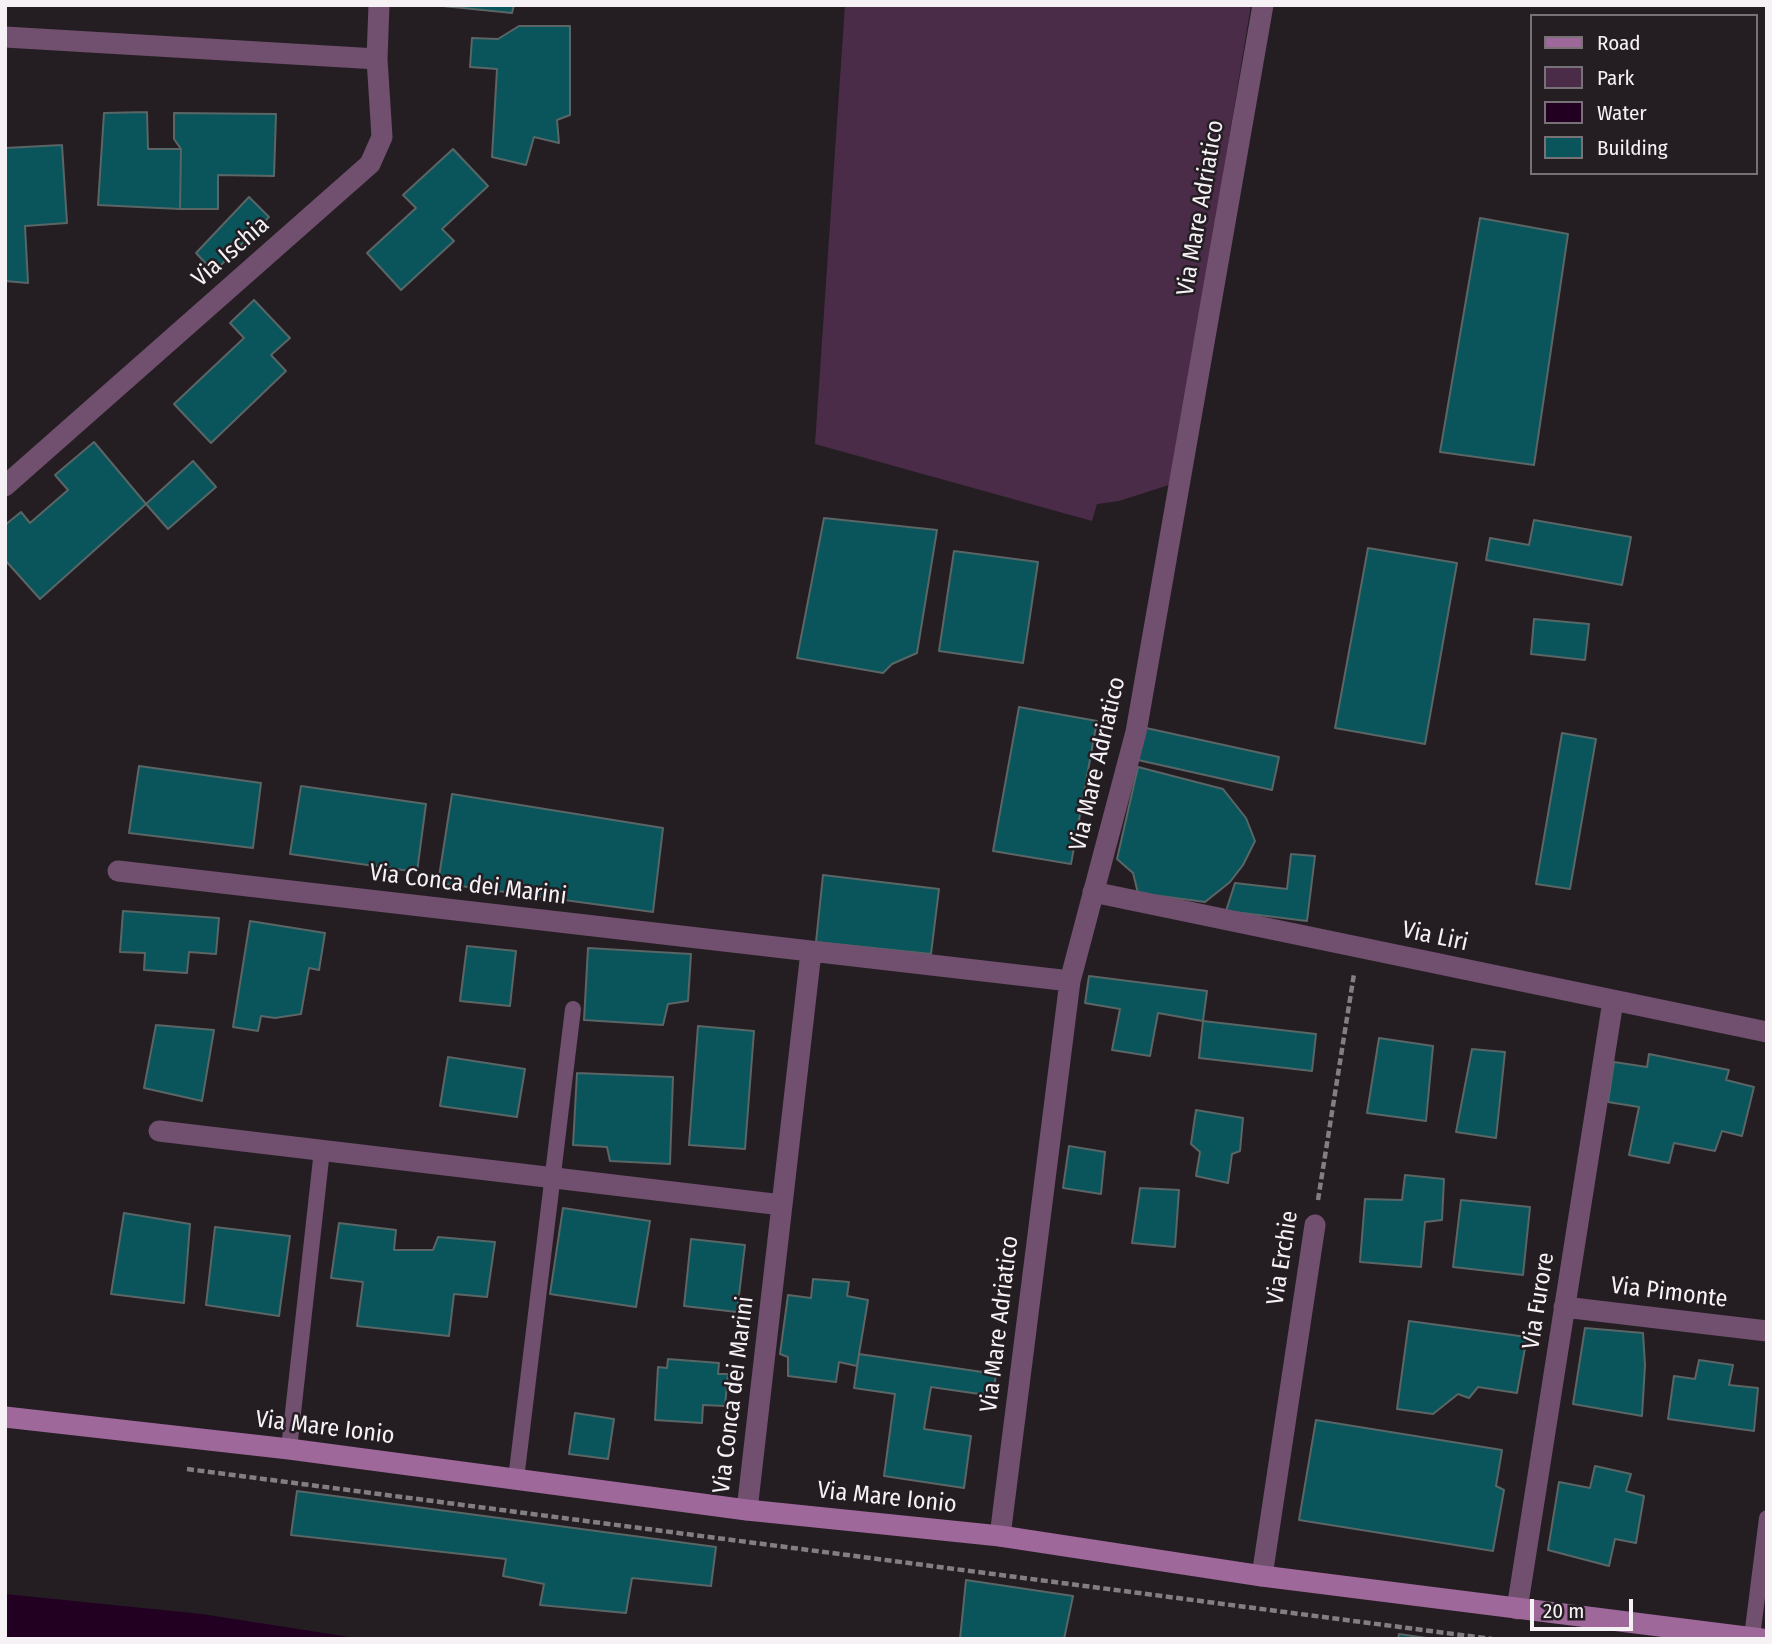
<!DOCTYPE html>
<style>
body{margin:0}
#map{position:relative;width:1772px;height:1644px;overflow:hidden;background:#241e23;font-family:"Fira Sans Condensed",sans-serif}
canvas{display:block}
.frame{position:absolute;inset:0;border:7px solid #f5f1f5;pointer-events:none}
.legend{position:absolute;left:1530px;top:14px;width:228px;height:161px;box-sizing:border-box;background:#241e23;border:2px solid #787277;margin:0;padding:9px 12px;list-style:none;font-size:21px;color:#f5f1f5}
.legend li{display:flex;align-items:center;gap:14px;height:35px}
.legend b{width:35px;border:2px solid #787277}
.scale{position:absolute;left:1530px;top:1599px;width:103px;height:32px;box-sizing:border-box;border:4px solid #f5f1f5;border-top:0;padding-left:9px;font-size:21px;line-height:24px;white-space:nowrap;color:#f5f1f5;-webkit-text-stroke:5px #241e23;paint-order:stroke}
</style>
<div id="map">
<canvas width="1772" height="1644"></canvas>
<div class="frame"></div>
<ul class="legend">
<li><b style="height:9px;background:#9f689a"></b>Road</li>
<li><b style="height:19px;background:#4a2c48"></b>Park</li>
<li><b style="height:19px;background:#220021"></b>Water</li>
<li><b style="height:19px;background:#09555b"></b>Building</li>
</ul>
<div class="scale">20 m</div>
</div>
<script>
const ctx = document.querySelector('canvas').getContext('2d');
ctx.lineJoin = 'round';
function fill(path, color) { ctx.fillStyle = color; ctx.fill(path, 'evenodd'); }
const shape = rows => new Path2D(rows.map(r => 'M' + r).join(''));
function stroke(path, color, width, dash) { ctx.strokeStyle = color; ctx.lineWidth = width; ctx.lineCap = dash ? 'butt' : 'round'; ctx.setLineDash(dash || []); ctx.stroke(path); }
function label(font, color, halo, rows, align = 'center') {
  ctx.font = font + ' "Fira Sans Condensed",sans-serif'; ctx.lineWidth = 5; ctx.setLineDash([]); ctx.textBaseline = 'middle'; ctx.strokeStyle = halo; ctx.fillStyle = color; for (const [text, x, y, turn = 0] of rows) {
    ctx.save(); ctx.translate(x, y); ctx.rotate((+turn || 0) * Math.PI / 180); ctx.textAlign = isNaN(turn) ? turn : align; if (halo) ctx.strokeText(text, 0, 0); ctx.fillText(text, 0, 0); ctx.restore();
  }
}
const green = shape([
 [845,5,1251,5,1172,484,1119,501,1097,504,1092,521,815,444]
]);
const water = shape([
 [5,1594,202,1614,362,1639,5,1639]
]);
const building = shape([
 [433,5,514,5,512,13,433,5],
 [519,26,570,26,570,115,557,120,559,143,534,137,526,165,492,157,497,69,470,67,472,38,498,39,519,26],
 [147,112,148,149,181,149,180,209,98,205,104,113,147,112],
 [174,113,276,114,274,176,218,175,218,209,180,209,181,149,174,139,174,113],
 [62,145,67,223,25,226,28,283,5,281,5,148,62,145],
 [453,149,488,186,442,229,454,241,401,290,367,253,416,208,403,195,453,149],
 [249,197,269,217,214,272,196,253,249,197],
 [1480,218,1568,234,1534,465,1440,452,1480,218],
 [254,300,290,338,271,355,286,371,211,443,174,404,244,338,230,323,254,300],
 [94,442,146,504,40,599,5,560,5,525,21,512,30,523,68,490,55,475,94,442],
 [193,461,216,487,168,529,146,504,193,461],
 [824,518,937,530,917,653,892,664,883,673,797,658,824,518],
 [1534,520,1631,537,1622,585,1486,560,1490,538,1529,545,1534,520],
 [1368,548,1457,563,1425,744,1335,728,1368,548],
 [954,551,1038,562,1023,663,939,651,954,551],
 [1534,619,1589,624,1585,660,1531,654,1534,619],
 [1019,707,1097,721,1071,864,993,851,1019,707],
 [1146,728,1279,757,1272,790,1138,760,1146,728],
 [1562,733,1596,739,1570,889,1536,884,1562,733],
 [139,766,261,783,253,848,129,833,139,766],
 [1138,767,1223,789,1246,818,1255,841,1243,865,1230,882,1205,902,1138,893,1133,873,1117,859,1138,767],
 [301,786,426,804,417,872,290,854,301,786],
 [452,794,663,828,653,912,438,883,452,794],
 [1291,854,1315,856,1307,921,1226,911,1235,883,1287,889,1291,854],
 [823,875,939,889,931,954,816,942,823,875],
 [123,911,219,918,216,954,189,952,187,973,144,970,145,953,120,952,123,911],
 [250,921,325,933,319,970,309,968,301,1014,275,1018,261,1016,258,1031,233,1027,250,921],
 [467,946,516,951,510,1006,460,1001,467,946],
 [588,948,691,954,688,1001,668,1004,663,1025,584,1020,588,948],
 [1089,976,1207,991,1203,1021,1158,1013,1150,1056,1112,1050,1120,1009,1085,1003,1089,976],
 [1203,1021,1316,1034,1312,1071,1199,1058,1203,1021],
 [156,1025,214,1030,202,1101,144,1088,156,1025],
 [698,1026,754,1031,745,1149,689,1145,698,1026],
 [1379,1038,1433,1046,1426,1121,1367,1113,1379,1038],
 [1472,1049,1505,1052,1496,1138,1456,1132,1472,1049],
 [1649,1054,1729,1070,1726,1080,1754,1087,1742,1136,1722,1131,1715,1151,1674,1143,1669,1163,1629,1155,1639,1107,1608,1102,1614,1062,1647,1067,1649,1054],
 [448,1057,525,1069,517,1117,440,1106,448,1057],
 [577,1073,673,1077,670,1164,610,1161,607,1147,573,1145,577,1073],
 [1196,1110,1243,1118,1240,1151,1232,1154,1228,1183,1196,1176,1200,1152,1191,1144,1196,1110],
 [1069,1146,1105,1152,1101,1194,1063,1188,1069,1146],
 [1405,1175,1444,1179,1442,1220,1425,1222,1421,1267,1360,1262,1365,1199,1402,1200,1405,1175],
 [1140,1188,1179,1190,1175,1247,1132,1243,1140,1188],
 [1461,1200,1530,1207,1523,1275,1453,1267,1461,1200],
 [563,1208,650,1221,636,1307,550,1294,563,1208],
 [124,1213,190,1224,184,1303,111,1294,124,1213],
 [339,1223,396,1230,394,1250,433,1250,438,1237,495,1242,487,1297,454,1294,449,1336,357,1326,363,1282,331,1278,339,1223],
 [215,1227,290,1236,279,1316,206,1305,215,1227],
 [691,1239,745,1245,737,1312,684,1306,691,1239],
 [813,1279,849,1282,847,1296,868,1300,857,1366,839,1362,836,1382,788,1376,788,1357,780,1354,788,1295,811,1298,813,1279],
 [1409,1321,1527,1337,1517,1393,1478,1387,1469,1398,1458,1394,1433,1414,1397,1409,1409,1321],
 [1585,1328,1643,1333,1645,1365,1642,1416,1573,1404,1585,1328],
 [859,1354,996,1374,993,1396,931,1387,924,1429,971,1436,964,1488,884,1476,895,1394,854,1388,859,1354],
 [668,1359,719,1363,718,1374,728,1374,725,1406,703,1405,702,1423,655,1420,658,1367,667,1368,668,1359],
 [1699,1360,1733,1365,1729,1385,1758,1388,1754,1431,1668,1419,1674,1376,1695,1379,1699,1360],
 [575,1413,614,1419,608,1459,569,1454,575,1413],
 [1316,1420,1502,1450,1496,1486,1504,1490,1493,1551,1299,1520,1316,1420],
 [1595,1466,1631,1474,1626,1491,1644,1496,1636,1543,1615,1539,1609,1566,1548,1550,1559,1482,1590,1488,1595,1466],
 [297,1491,716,1547,711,1586,632,1578,626,1613,540,1605,544,1584,503,1576,506,1559,291,1535,297,1491],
 [966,1580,1073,1596,1064,1639,960,1639,966,1580],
 [1399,1634,1433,1639,1398,1639,1399,1634]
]);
const path = shape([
 [1318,1200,1354,974],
 [187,1469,1492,1639]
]);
const lane = shape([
 [289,1449,322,1150],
 [516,1479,573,1009],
 [1752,1637,1767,1518]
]);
const street = shape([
 [5,37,377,59],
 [5,486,370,164,382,137,377,59,379,5],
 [118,871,1070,981],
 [1093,892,1767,1032],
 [159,1131,782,1205],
 [1564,1307,1767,1331],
 [747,1510,811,952],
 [1000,1536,1070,981,1136,732,1263,5],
 [1262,1576,1315,1225],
 [1517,1609,1613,1001]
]);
const secondary = shape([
 [5,1417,289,1449,747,1510,1000,1536,1262,1576,1762,1639]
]);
const streetNames = [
 ["Via Mare Adriatico",1201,208,-80],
 ["Via Ischia",231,252,-41],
 ["Via Mare Adriatico",1098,764,-77],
 ["Via Conca dei Marini",468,885,7],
 ["Via Liri",1435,937,12],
 ["Via Erchie",1283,1258,-81],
 ["Via Pimonte",1669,1293,7],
 ["Via Furore",1539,1301,-81],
 ["Via Mare Adriatico",1000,1324,-83],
 ["Via Conca dei Marini",734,1395,-83],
 ["Via Mare Ionio",325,1428,7],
 ["Via Mare Ionio",887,1498,6]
];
fill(green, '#4a2c48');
fill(water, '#220021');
fill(building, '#09555b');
stroke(building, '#5a6566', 2);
stroke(path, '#837e82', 4.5, [7, 3.5]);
stroke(lane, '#714f6e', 16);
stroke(street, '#714f6e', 21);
stroke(secondary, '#9f689a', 21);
label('24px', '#f5f1f5', '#241e23', streetNames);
</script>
